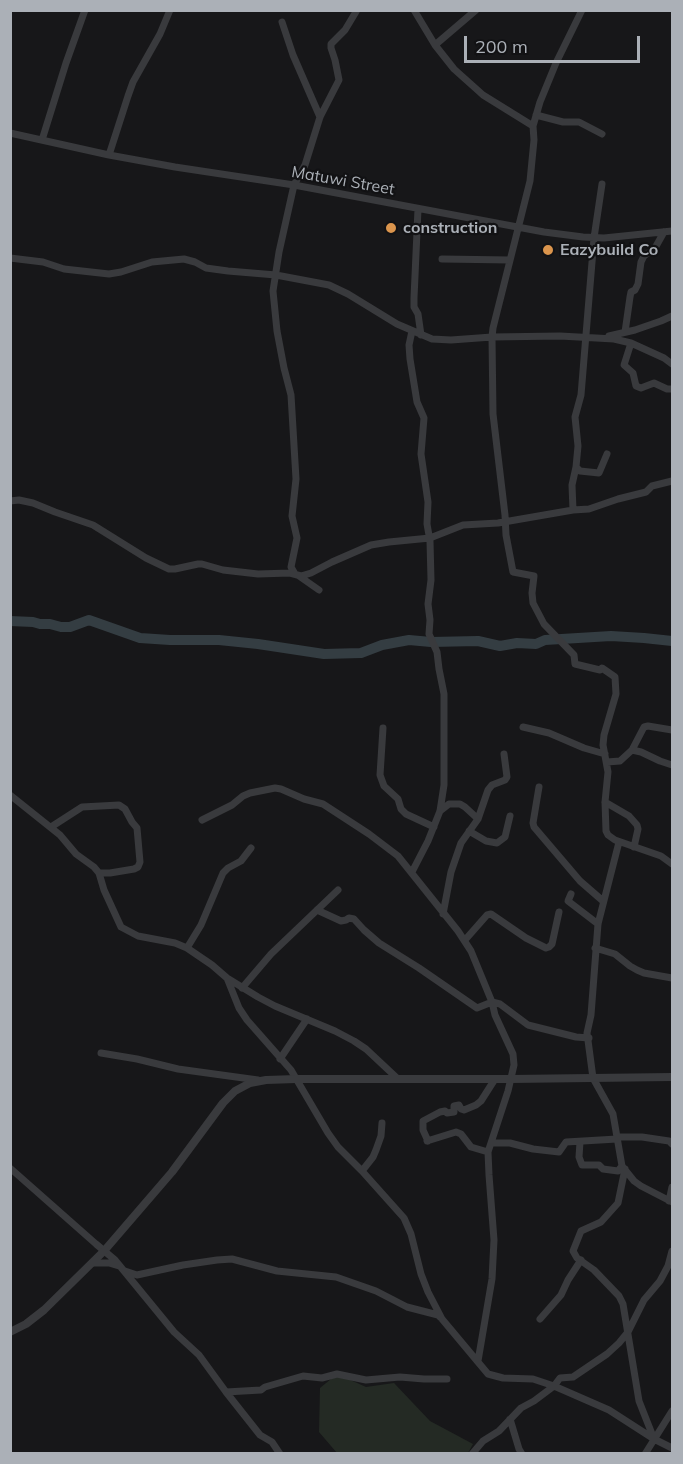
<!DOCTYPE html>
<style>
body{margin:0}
#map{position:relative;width:683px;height:1464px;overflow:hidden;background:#171719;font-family:Mulish,sans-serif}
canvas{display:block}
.frame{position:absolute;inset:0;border:12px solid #abb0b7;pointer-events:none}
.scale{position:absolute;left:464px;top:36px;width:176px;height:27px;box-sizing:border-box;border:3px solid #abb0b7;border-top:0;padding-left:8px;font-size:18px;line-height:21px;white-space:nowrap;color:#abb0b7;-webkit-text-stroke:4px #121214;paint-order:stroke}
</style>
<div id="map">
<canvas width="683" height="1464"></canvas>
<div class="frame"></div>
<div class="scale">200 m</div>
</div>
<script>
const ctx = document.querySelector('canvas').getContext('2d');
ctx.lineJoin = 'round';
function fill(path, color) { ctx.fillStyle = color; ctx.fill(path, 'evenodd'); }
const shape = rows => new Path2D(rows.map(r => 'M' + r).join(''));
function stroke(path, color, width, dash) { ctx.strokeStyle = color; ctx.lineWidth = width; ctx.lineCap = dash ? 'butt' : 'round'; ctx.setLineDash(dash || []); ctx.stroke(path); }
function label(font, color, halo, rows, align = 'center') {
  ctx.font = font + ' Mulish,sans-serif'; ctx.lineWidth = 4.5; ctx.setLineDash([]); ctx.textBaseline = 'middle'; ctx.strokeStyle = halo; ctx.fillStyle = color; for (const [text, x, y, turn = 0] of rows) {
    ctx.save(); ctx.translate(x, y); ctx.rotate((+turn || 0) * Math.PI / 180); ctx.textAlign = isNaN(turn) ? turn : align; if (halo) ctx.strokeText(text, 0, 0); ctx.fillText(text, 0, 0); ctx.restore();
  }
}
const green = shape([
 [337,1374,366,1387,394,1383,430,1421,473,1444,468,1453,337,1453,319,1432,320,1388]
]);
const river = shape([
 [10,621,33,622,40,624,50,624,61,627,70,627,89,620,140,638,170,640,219,640,258,644,324,654,361,653,382,645,409,640,431,642,478,641,500,646,517,643,536,644,545,640,611,636,644,638,672,641]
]);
const minor = shape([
 [414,10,435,45,454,69,483,95,533,126],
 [582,10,556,63,540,102,533,126,534,140,530,181,493,328,492,337,493,414,505,515,506,535,513,572,534,576,532,593,533,603,544,624,574,655,575,664,600,670,602,668,615,677,616,694,604,735,603,745,608,772,605,802,606,831,608,835,615,840,661,856,672,864],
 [282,22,293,55,320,117],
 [435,45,476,10],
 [536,115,563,122,579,122,602,134],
 [10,133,109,155,175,167,294,185,544,232,583,237,604,238,672,231],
 [42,140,66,63,85,10],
 [109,155,128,96,133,82,160,34,170,10],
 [602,184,594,238,581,395,575,417,578,446,576,467,580,471,599,473,607,454],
 [418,209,414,298,414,307,418,314,421,335],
 [10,258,43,262,64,269,109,274,121,272,152,262,184,259,195,262,206,268,228,271,276,275,329,285,348,294,397,324,432,339,451,340,492,337,560,336,614,339,631,343,664,358,672,364],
 [442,259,510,260],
 [625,332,630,297,631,292,635,290,638,284,641,262,644,256,655,248,664,232],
 [609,336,635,330,661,321,672,316],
 [631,343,624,365,633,373,636,386,641,388,654,383,667,389,672,389],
 [10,501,19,500,33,503,55,512,93,525,146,558,169,569,175,569,198,564,202,564,223,570,258,574,290,573,301,576,311,573,332,562,371,545,389,542,430,538,463,525,498,523,573,510,589,509,618,499,646,492,652,486,672,481],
 [573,510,572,485,576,467],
 [295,574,291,567,297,538,292,516,296,479,291,395,284,368,277,331,273,291,279,252,294,185,305,165,320,117,339,80,335,60,331,48,331,44,345,30,357,10],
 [299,576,319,590],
 [523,727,549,733,584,748,605,754],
 [383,728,380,775,384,786,398,799,401,809,406,814,434,827],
 [632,750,641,752,660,761,672,765],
 [607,762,620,761,632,750,644,727,648,726,672,730],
 [539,787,533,823,534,827,580,881,603,901],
 [10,795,60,835,76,854,94,867,99,873,104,890,121,927,138,936,175,943,187,948,212,965,227,978,258,997,275,1006,335,1031,354,1041,366,1049,398,1079],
 [605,802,629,816,637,825,638,829,634,847],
 [440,811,449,804,460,804,465,807,478,819],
 [202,820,232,805,243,796,250,793,275,788,281,789,304,799,323,804,369,834,398,856,458,931,471,951,492,1002,495,1015,513,1054,514,1065,508,1091,488,1152,489,1175,494,1240,492,1279,478,1361],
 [51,827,82,807,119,805,125,809,132,822,137,828,140,862,138,867,134,869,110,873,99,873],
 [469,831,486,841,497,843,505,837,510,816],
 [619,842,598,924,591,1015,587,1033,593,1078,613,1114,622,1166,634,1181,641,1186,672,1202],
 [412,872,428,841,440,811,444,785,444,694,439,669,437,652,429,634,430,620,428,604,431,580,430,541,427,524,428,502,421,454,424,418,417,402,410,359,409,345,412,331],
 [571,894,568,901,598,924],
 [317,910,341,921,346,920,349,918,354,919,364,930,379,943,419,968,477,1008,492,1002,500,1004,528,1025,576,1037,589,1038],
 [443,914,451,872,461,843,478,819,488,790,492,785,505,780,507,777,504,754],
 [465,940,487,915,491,914,526,938,546,948,549,947,552,944,559,912],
 [187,948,201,925,223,873,228,868,241,861,251,848],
 [595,948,615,954,630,966,637,970,644,973,672,978],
 [227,978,239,1008,247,1020,291,1070,328,1133,338,1147,362,1171,404,1218,411,1234,421,1274,428,1292,442,1319,488,1374,503,1378,533,1379,554,1386,609,1410,654,1439,672,1448],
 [242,988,271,954,338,890],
 [101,1053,137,1059,178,1069,258,1080],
 [280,1059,307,1019],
 [617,1137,642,1137,669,1141,672,1144],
 [427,1141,456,1132,461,1134,471,1147,488,1152],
 [428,1141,423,1130,423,1121,440,1112,445,1111,447,1113,454,1112,454,1106,459,1105,461,1109,464,1110,476,1105,481,1101,495,1079],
 [580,1142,579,1157,582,1165,599,1165,603,1169,618,1171,622,1166],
 [491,1143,510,1143,533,1149,559,1152,566,1142,617,1139],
 [10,1168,96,1244,115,1260,174,1332,199,1355,226,1392,261,1390,265,1387,303,1376,322,1378,337,1374,366,1380,400,1377,424,1379,447,1379],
 [625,1169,618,1203,601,1222,581,1231,573,1251,577,1258,594,1270,619,1296,623,1304,639,1401,654,1439],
 [362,1171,373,1157,376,1150,381,1136,382,1123],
 [669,1201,672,1187],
 [92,1263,109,1263,119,1266],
 [125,1271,137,1275,183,1265,217,1260,232,1259,277,1271,336,1277,376,1291,407,1307,438,1315,440,1317],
 [540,1319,561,1295,568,1280,581,1260],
 [226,1392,260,1435,272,1442,280,1454],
 [510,1419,519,1449,522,1454],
 [472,1454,483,1441,499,1431,521,1408,534,1401,554,1386,560,1378,573,1377,607,1354,619,1343,628,1332,644,1300,660,1281,668,1266,672,1251],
 [645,1454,672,1411]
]);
const tertiary = shape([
 [10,1332,26,1324,44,1310,104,1251,172,1172,223,1103,235,1091,250,1083,266,1080,296,1079,511,1079,672,1077]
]);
const markers = [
 [391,228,6,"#db954d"],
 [548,250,6,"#db954d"]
];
const streetNames = [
 ["Matuwi Street",343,181,10]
];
const poiNames = [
 ["construction",403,228],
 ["Eazybuild Co",560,250]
];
fill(green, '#242a24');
stroke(river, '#343d42', 10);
stroke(minor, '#393a3d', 7);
stroke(tertiary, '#393a3d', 8);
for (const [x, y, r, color] of markers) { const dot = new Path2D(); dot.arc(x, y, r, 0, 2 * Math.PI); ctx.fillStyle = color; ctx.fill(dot); stroke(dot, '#121214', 2); }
label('16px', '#abb0b7', '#121214', streetNames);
label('bold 16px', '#abb0b7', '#121214', poiNames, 'left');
</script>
